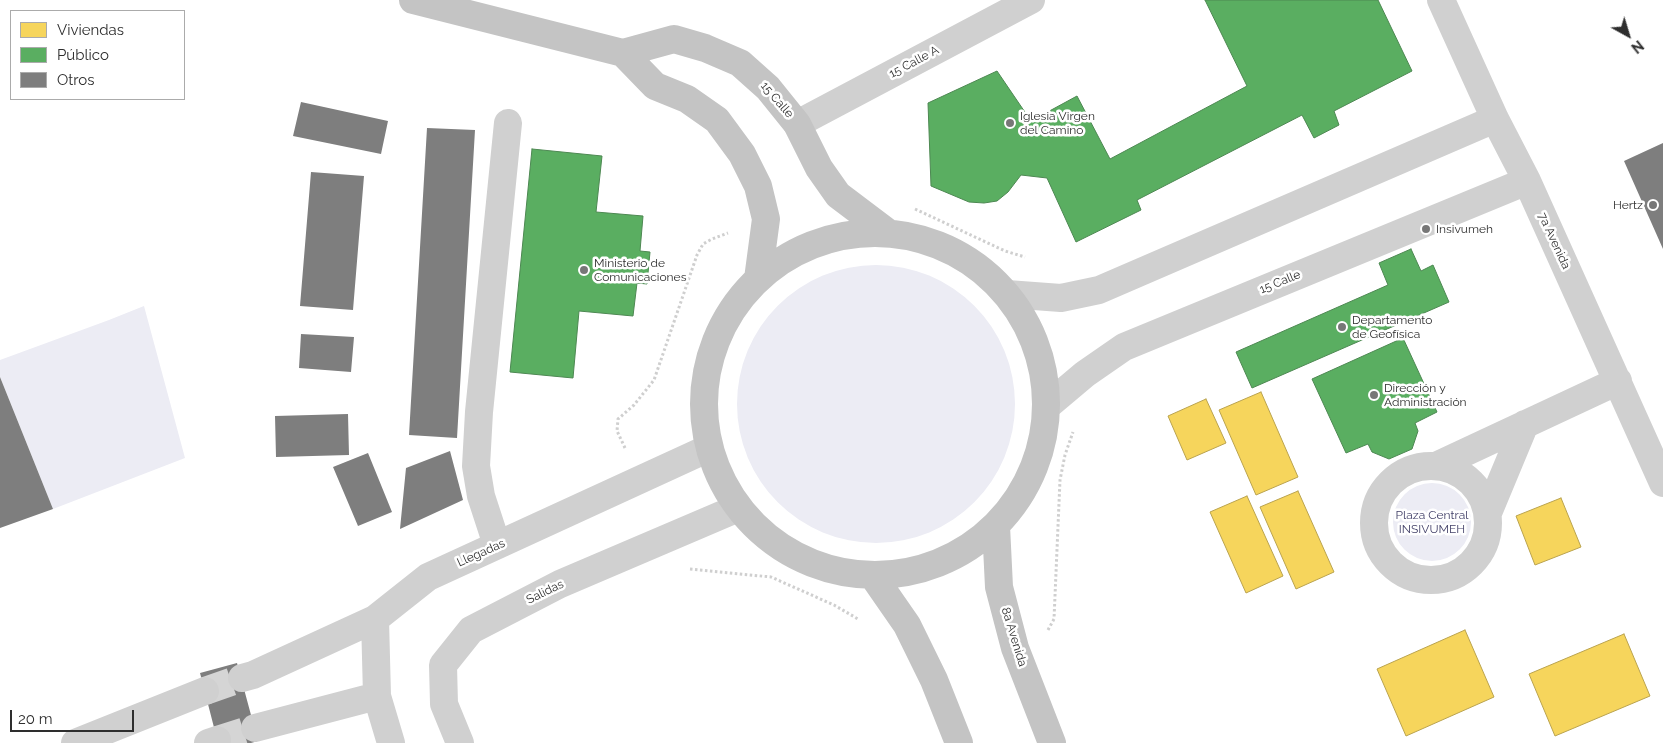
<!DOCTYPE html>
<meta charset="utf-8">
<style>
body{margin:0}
#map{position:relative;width:1663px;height:743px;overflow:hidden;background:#fff;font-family:Raleway,sans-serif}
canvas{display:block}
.legend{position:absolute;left:10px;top:10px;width:175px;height:90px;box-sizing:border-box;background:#fff;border:1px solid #ababab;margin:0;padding:6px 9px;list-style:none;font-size:15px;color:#2e2e2e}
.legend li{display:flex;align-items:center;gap:10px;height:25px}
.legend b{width:25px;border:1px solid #ababab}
.north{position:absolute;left:1603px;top:10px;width:50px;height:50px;-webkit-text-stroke:4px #fff;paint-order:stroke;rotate:141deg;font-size:14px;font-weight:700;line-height:20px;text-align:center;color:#2e2e2e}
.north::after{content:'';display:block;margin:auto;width:18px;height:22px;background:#2e2e2e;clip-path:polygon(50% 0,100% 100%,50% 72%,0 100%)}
.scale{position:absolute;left:10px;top:710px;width:124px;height:22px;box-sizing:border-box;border:2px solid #2e2e2e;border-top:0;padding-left:6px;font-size:15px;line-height:18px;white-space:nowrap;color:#2e2e2e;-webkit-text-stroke:4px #fff;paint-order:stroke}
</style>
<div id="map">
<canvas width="1663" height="743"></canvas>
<ul class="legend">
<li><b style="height:14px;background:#f6d55c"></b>Viviendas</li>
<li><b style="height:14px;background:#5aae61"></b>Público</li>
<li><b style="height:14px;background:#7e7e7e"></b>Otros</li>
</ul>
<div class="north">N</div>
<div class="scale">20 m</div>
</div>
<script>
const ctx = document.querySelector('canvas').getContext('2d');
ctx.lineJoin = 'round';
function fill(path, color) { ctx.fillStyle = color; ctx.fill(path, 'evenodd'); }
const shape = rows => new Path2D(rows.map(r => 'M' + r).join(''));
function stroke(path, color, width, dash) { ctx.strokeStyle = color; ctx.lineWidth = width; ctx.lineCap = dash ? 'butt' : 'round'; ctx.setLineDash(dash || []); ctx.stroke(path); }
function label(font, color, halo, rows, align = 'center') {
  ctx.font = font + ' Raleway,sans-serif'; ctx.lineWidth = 5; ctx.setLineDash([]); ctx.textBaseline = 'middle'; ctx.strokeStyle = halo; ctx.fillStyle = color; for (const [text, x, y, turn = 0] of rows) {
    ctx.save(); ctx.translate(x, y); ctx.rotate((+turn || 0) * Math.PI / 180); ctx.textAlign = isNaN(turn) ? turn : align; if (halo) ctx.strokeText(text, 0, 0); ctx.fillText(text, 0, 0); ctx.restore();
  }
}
const green = shape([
 '737 404a139 139 0 1 1 278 0a139 139 0 1 1-278 0Z',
 [144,306,185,458,53,509,0,377,0,360,109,320],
 '1393 522a39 39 0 1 1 78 0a39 39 0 1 1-78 0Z'
]);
const homes = shape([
 [1261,392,1298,477,1256,495,1219,410,1261,392],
 [1206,399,1226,443,1187,460,1168,416,1206,399],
 [1298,491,1334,572,1296,589,1260,507,1298,491],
 [1247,496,1283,576,1246,593,1210,512,1247,496],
 [1561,498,1581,547,1535,565,1516,516,1561,498],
 [1465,630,1494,697,1406,736,1377,669,1465,630],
 [1624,634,1650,696,1555,736,1529,674,1624,634]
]);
const public = shape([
 [1205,0,1378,0,1412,71,1334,111,1339,125,1314,138,1302,115,1137,200,1141,210,1076,242,1047,178,1021,175,1008,192,997,201,984,203,969,202,931,186,928,103,997,71,1031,121,1077,96,1110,159,1247,86,1205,0],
 [532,149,602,156,596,212,643,216,640,251,650,252,647,284,637,283,633,316,579,311,573,378,510,372,532,149],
 [1411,249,1421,271,1433,265,1449,302,1252,388,1236,352,1388,285,1379,263,1411,249],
 [1403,338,1437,412,1415,423,1418,431,1412,449,1389,459,1372,452,1368,444,1346,453,1312,379,1403,338]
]);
const building = shape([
 [301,102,388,121,381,154,293,136],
 [427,128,475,130,457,438,409,435],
 [1663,143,1663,249,1624,161],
 [311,172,364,176,353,310,300,306],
 [301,334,354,337,351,372,299,368],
 [0,377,53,509,0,528],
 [348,414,349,455,276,457,275,416],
 [450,451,463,500,400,529,406,468],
 [368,453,392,512,358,526,333,467],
 [237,663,258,741,251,743,218,743,200,673]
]);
const minorTunnel = shape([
 [205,691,242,678],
 [217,740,255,728]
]);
const path = shape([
 [915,209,1005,251,1025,257],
 [625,448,617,431,618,419,634,405,654,380,697,255,703,244,712,239,728,233],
 [690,569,771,577,834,605,858,619],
 [1048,630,1054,619,1060,480,1065,455,1073,432]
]);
const minor = shape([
 [1441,0,1495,119,1527,181,1663,483],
 [797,124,1031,0],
 [1007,294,1061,298,1099,290,1495,119],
 [1047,406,1085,374,1124,347,1527,181],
 '1374 523a57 57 0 1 1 114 0a57 57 0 1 1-114 0Z',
 [1436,466,1618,381],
 [1488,513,1525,424],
 [497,545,481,496,476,466,479,412,508,123],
 [375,619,377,696,391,743],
 [242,678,253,675,375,619,428,577,709,448],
 [255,728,377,696],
 [75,743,205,691],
 [208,743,217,740],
 [460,743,444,704,443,665,471,630,560,584,738,508]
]);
const major = shape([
 [413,0,623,53,674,39,705,48,740,63,768,88,797,124,819,168,838,195,887,232],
 [623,53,655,86,687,99,717,120,742,154,758,186,766,219,758,279],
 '704 404a171 171 0 1 1 342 0a171 171 0 1 1-342 0Z',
 [996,526,999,587,1015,648,1052,743],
 [873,576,907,625,934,680,959,743]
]);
const markers = [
 [1010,123,5,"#777"],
 [1653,205,5,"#777"],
 [1426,229,5,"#777"],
 [584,270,5,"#777"],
 [1342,327,5,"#777"],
 [1374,395,5,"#777"]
];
const streetNames = [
 ["15 Calle A",914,62,-28],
 ["15 Calle",777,100,49],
 ["7a Avenida",1554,241,65],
 ["15 Calle",1280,282,-22],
 ["Llegadas",481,553,-24],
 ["Salidas",545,592,-26],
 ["8a Avenida",1014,637,73]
];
const poiNames = [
 ["Iglesia Virgen",1020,116],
 ["del Camino",1020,130],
 ["Hertz",1643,205,"right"],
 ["Insivumeh",1436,229],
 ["Ministerio de",594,263],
 ["Comunicaciones",594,277],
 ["Departamento",1352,320],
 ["de Geofísica",1352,334],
 ["Dirección y",1384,388],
 ["Administración",1384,402]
];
const parkNames = [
 ["Plaza Central",1432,515],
 ["INSIVUMEH",1432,529]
];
fill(green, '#ececf4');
fill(homes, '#f6d55c');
stroke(homes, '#baa34e', 1);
fill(public, '#5aae61');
stroke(public, '#4d8852', 1);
fill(building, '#7e7e7e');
stroke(minorTunnel, '#d5d5d5', 28, [28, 14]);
stroke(path, '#cfcfcf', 3, [2.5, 2.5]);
stroke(minor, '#d0d0d0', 28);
stroke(major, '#c4c4c4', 28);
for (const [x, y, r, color] of markers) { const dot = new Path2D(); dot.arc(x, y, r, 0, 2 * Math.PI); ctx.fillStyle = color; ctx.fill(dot); stroke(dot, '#fff', 2); }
label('12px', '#2e2e2e', '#fff', streetNames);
label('12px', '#2e2e2e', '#fff', poiNames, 'left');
label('12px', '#413f67', '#fff', parkNames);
</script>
